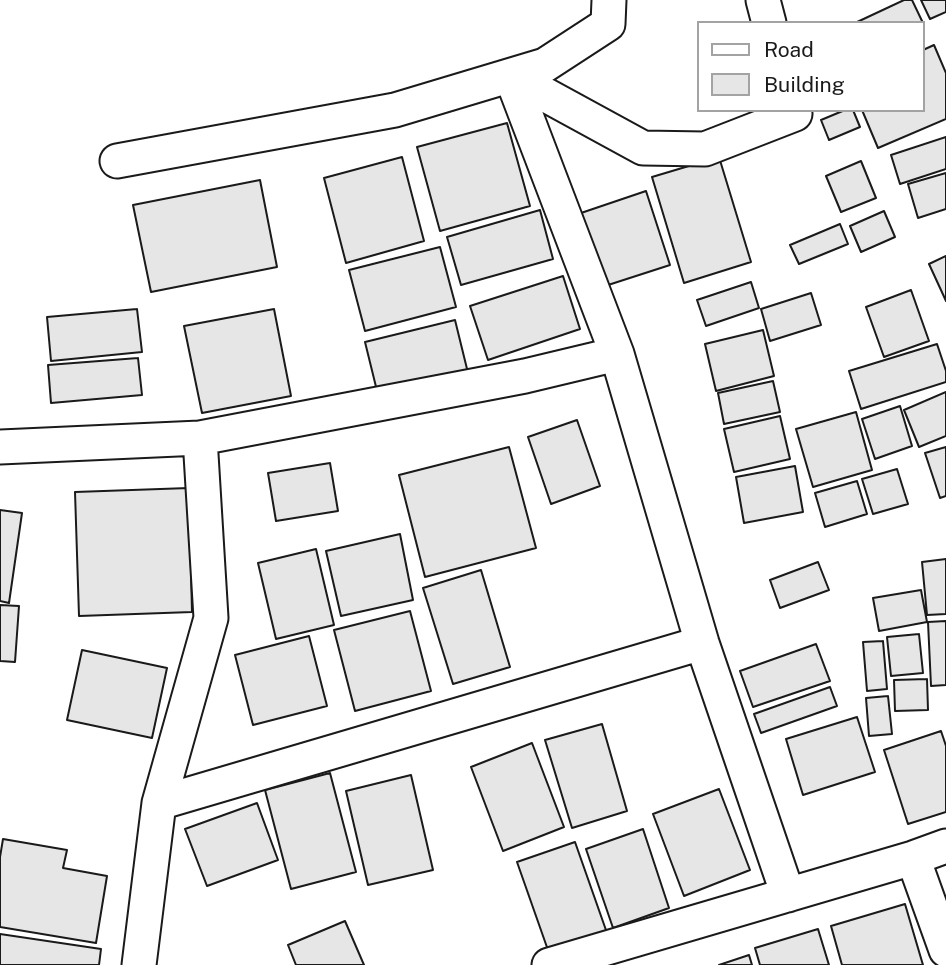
<!DOCTYPE html>
<style>
body{margin:0}
#map{position:relative;width:946px;height:965px;overflow:hidden;background:#fff;font-family:"Public Sans",sans-serif}
canvas{display:block}
.legend{position:absolute;left:697px;top:21px;width:228px;height:91px;box-sizing:border-box;background:#fff;border:2px solid #a3a3a3;margin:0;padding:9px 12px;list-style:none;font-size:21px;color:#1a1a1a}
.legend li{display:flex;align-items:center;gap:14px;height:35px}
.legend b{width:35px;border:2px solid #a3a3a3}
</style>
<div id="map">
<canvas width="946" height="965"></canvas>
<ul class="legend">
<li><b style="height:9px;background:#fff"></b>Road</li>
<li><b style="height:19px;background:#e6e6e6"></b>Building</li>
</ul>
</div>
<script>
const ctx = document.querySelector('canvas').getContext('2d');
ctx.lineJoin = 'round';
function fill(path, color) { ctx.fillStyle = color; ctx.fill(path, 'evenodd'); }
const shape = rows => new Path2D(rows.map(r => 'M' + r).join(''));
function stroke(path, color, width, dash) { ctx.strokeStyle = color; ctx.lineWidth = width; ctx.lineCap = dash ? 'butt' : 'round'; ctx.setLineDash(dash || []); ctx.stroke(path); }
const building = shape([
 [904,0,912,0,923,23,855,23,904,0],
 [921,0,946,0,946,12,930,19,921,0],
 [934,45,946,73,946,119,878,148,862,110,923,110,923,50,934,45],
 [845,110,853,110,860,127,829,140,821,120,845,110],
 [507,123,530,206,440,231,417,147,507,123],
 [946,137,946,169,900,184,891,155,946,137],
 [402,157,424,241,346,263,324,178,402,157],
 [719,157,751,262,684,283,652,177,719,157],
 [861,161,876,198,841,212,826,176,861,161],
 [946,173,946,209,918,218,908,184,946,173],
 [260,180,277,267,151,292,133,205,260,180],
 [646,191,670,265,605,286,581,213,646,191],
 [540,210,553,259,461,285,447,237,540,210],
 [884,211,895,237,861,252,850,226,884,211],
 [840,224,848,244,799,264,790,245,840,224],
 [440,247,456,307,365,331,349,270,440,247],
 [946,256,946,301,929,264,946,256],
 [563,276,580,329,488,360,470,306,563,276],
 [751,282,759,308,706,326,697,300,751,282],
 [911,290,929,341,884,357,866,307,911,290],
 [811,293,821,325,770,341,761,309,811,293],
 [137,309,142,352,51,361,47,317,137,309],
 [274,309,291,396,202,413,184,326,274,309],
 [455,320,469,377,379,399,365,342,455,320],
 [763,330,774,376,716,391,705,344,763,330],
 [937,344,946,371,946,382,861,409,849,371,937,344],
 [138,358,142,395,51,403,48,365,138,358],
 [773,381,780,412,724,424,718,393,773,381],
 [946,392,946,436,919,447,904,410,946,392],
 [900,406,912,446,875,459,862,419,900,406],
 [856,412,872,470,813,487,796,429,856,412],
 [780,416,790,459,734,472,724,429,780,416],
 [577,420,600,486,551,504,528,437,577,420],
 [509,447,536,548,425,577,399,475,509,447],
 [946,447,946,496,940,498,925,453,946,447],
 [330,463,338,511,276,521,268,473,330,463],
 [795,466,803,512,744,523,736,477,795,466],
 [897,469,908,504,873,514,862,479,897,469],
 [857,481,867,514,825,527,815,493,857,481],
 [189,488,192,612,79,616,75,492,189,488],
 [0,510,22,513,9,603,0,601,0,510],
 [400,534,413,600,341,616,326,551,400,534],
 [316,549,334,625,276,639,258,563,316,549],
 [946,559,946,614,927,615,922,562,946,559],
 [818,562,829,590,780,608,770,580,818,562],
 [481,570,510,667,453,684,423,588,481,570],
 [921,590,927,622,879,631,873,598,921,590],
 [0,605,19,606,15,662,0,661,0,605],
 [410,611,431,691,355,711,334,630,410,611],
 [946,621,946,685,931,686,928,622,946,621],
 [919,634,923,673,891,676,887,637,919,634],
 [309,636,327,706,253,725,235,655,309,636],
 [883,641,887,689,867,691,863,642,883,641],
 [816,644,830,681,753,707,740,671,816,644],
 [82,650,167,668,152,738,67,720,82,650],
 [927,679,928,710,895,711,894,680,927,679],
 [830,687,837,706,761,733,754,714,830,687],
 [888,696,892,734,869,736,866,698,888,696],
 [857,717,875,772,803,795,786,739,857,717],
 [602,724,627,811,572,828,545,740,602,724],
 [941,731,946,746,946,812,908,824,884,750,941,731],
 [532,743,564,827,503,851,471,767,532,743],
 [330,773,356,872,291,889,265,790,330,773],
 [411,775,433,870,368,885,346,791,411,775],
 [719,789,750,870,684,896,653,814,719,789],
 [257,803,278,860,207,886,185,829,257,803],
 [643,829,669,908,613,928,586,849,643,829],
 [3,839,67,850,63,868,107,876,96,943,0,927,0,857,3,839],
 [575,842,607,933,549,953,517,862,575,842],
 [905,904,923,965,842,965,831,926,905,904],
 [345,921,364,965,296,965,288,945,345,921],
 [818,929,829,965,760,965,755,948,818,929],
 [0,934,101,949,99,965,0,965,0,934],
 [749,955,752,965,719,965,749,955]
]);
const minor = shape([
 [763,0,769,23],
 [511,76,617,354,702,643,788,895],
 [511,76,643,148,705,149,795,114,794,110],
 [117,161,395,110,545,65,608,24,609,0],
 [0,447,200,438,525,376,617,354],
 [159,803,702,643],
 [913,858,946,950],
 [139,965,159,803,211,618,200,438],
 [549,965,913,858,946,846]
]);
fill(building, '#e6e6e6');
stroke(building, '#1a1a1a', 2);
stroke(minor, '#1a1a1a', 37);
stroke(minor, '#fff', 33);
</script>
